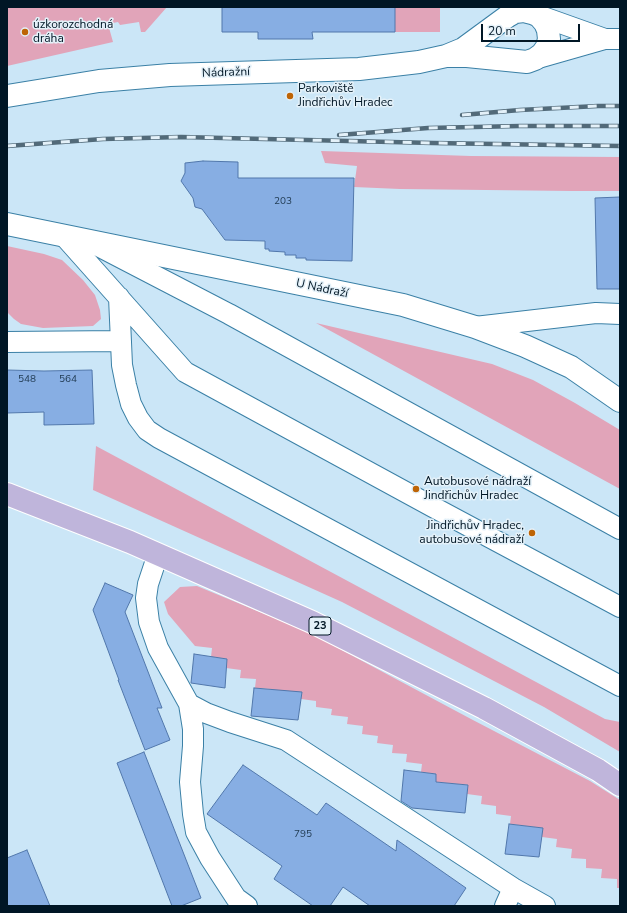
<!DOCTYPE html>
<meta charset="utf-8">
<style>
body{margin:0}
#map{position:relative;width:627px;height:913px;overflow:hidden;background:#cbe6f7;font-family:"Nunito Sans",sans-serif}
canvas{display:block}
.frame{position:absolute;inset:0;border:8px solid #001625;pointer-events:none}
.scale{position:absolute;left:481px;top:24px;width:99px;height:18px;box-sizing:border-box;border:2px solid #001625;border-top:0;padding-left:5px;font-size:12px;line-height:14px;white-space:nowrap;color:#001625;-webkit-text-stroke:3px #e4f1f9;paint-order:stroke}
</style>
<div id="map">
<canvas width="627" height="913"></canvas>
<div class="frame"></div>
<div class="scale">20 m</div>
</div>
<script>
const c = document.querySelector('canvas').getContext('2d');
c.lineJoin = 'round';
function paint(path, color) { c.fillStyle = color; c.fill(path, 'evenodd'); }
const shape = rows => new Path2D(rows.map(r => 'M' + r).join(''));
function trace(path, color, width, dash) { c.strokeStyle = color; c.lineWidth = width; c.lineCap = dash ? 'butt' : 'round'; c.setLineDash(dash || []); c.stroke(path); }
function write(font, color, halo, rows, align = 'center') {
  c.font = font + ' "Nunito Sans",sans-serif'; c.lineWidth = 3; c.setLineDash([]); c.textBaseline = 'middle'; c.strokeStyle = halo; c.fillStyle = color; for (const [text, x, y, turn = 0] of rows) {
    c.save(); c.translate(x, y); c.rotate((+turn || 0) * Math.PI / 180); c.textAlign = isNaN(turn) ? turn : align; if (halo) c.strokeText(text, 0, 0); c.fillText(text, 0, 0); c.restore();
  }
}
paint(shape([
 [7,7,167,7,145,32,141,32,139,22,120,25,118,22,108,24,113,42,7,66],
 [395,7,440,7,440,32,395,32],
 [321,151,471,156,620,157,620,191,572,191,400,189,354,187,357,166,325,163],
 [7,246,44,254,62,260,83,280,95,295,100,310,101,319,93,326,43,328,21,324,14,319,7,312],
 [316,323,492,364,533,380,575,403,620,430,620,489],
 [96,446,605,719,620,722,620,752,544,707,342,602,93,490],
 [197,586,308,632,471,719,590,781,620,800,620,888,617,888,617,879,601,878,602,869,586,868,586,859,571,858,572,849,556,847,557,839,542,837,542,828,510,824,511,816,496,814,496,806,481,804,482,796,467,794,468,785,436,782,436,774,421,772,422,764,406,762,407,754,392,753,393,745,377,743,378,736,362,734,363,726,347,724,348,717,331,715,332,709,316,707,316,701,301,699,271,689,255,688,256,679,240,678,241,670,226,668,227,659,211,657,212,648,195,646,168,614,164,602,180,587]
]), '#e1a4b9');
const building = shape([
 [222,7,395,7,395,32,312,32,313,39,258,39,258,32,222,32,222,7],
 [203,161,238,162,238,178,354,178,352,261,306,260,306,258,296,258,296,255,285,255,285,252,269,251,269,249,265,249,265,241,225,240,202,209,195,207,193,198,181,181,185,173,185,163,203,161],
 [620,197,620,289,597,289,595,198,620,197],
 [7,370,44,371,92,370,94,424,44,425,44,412,7,413,7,370],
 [105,583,133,595,125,612,162,708,157,708,170,740,145,750,118,680,119,680,93,610,105,583],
 [194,654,227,659,225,688,191,683,194,654],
 [254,688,302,692,298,720,251,716,254,688],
 [144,752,201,898,181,906,172,906,117,763,144,752],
 [243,765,317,815,326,803,396,851,397,840,466,888,454,906,370,906,343,887,330,906,313,906,274,879,282,866,207,814,243,765],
 [404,770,436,774,436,782,468,785,465,813,412,808,401,801,404,770],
 [509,824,543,828,539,857,505,854,509,824],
 [27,850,50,906,7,906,7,858,27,850]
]);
paint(building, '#87aee3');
trace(building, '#5177ab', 1);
const lane = shape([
 [532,13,605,39],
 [535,59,605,39,620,39],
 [64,236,185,372,433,507,620,607],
 [100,247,229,314,620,529],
 [119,297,122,365,126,385,131,404,138,418,147,430,159,438,620,686],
 [475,327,596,313,620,314],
 [7,342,121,341],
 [158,554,148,584,146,598,149,622,158,648,189,704,193,729,193,746,190,782,193,814,196,832,210,858,236,898,247,906],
 [189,704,206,713,230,722,286,740,513,888,545,906],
 [505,906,513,888]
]);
const street = shape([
 [524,11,532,13,539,16,545,23,548,30,549,39,547,47,542,54,535,59,527,62,467,56,446,56,463,49,508,16,515,12,524,11],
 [7,96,99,81,170,75,359,69,419,62,446,56],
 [7,224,403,305,475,327,525,346,571,367,620,401]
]);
const primary = shape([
 [7,494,130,542,312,622,484,708,598,770,620,785]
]);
trace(lane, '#3b80a6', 22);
trace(street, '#3b80a6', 24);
trace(primary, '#fff', 24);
trace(lane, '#fff', 20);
trace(street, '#fff', 22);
trace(primary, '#bfb5db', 22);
const rail = shape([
 [462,115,520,110,598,106,620,106],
 [339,135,428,128,520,126,620,126],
 [7,146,103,139,181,137,433,143,620,146]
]);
trace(rail, '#526a79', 4.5);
trace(rail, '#e4f1f9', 3, [9]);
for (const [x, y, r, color] of [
 [25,32,4,"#be6405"],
 [290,96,4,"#be6405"],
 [416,489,4,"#be6405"],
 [532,533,4,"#be6405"]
]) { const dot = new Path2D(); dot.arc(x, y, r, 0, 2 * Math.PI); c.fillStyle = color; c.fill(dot); trace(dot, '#e4f1f9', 1.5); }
write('10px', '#223c54', null, [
 ["203",283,202],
 ["548",27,380],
 ["564",68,380],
 ["795",303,835]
]);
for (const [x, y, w] of [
 [320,626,22]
]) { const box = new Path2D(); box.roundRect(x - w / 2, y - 9, w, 18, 3); c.fillStyle = '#e4f1f9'; c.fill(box); trace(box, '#001625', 1); }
write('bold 11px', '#001625', null, [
 ["23",320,626]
]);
write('12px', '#001625', '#e4f1f9', [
 ["úzkorozchodná",33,25],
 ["dráha",33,39],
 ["Parkoviště",298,89],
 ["Jindřichův Hradec",298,103],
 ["Autobusové nádraží",424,482],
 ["Jindřichův Hradec",424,496],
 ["Jindřichův Hradec,",524,526,"right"],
 ["autobusové nádraží",524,540,"right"]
], 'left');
write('12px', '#001625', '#e4f1f9', [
 ["Nádražní",226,73,-2],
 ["U Nádraží",322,289,12]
]);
</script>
